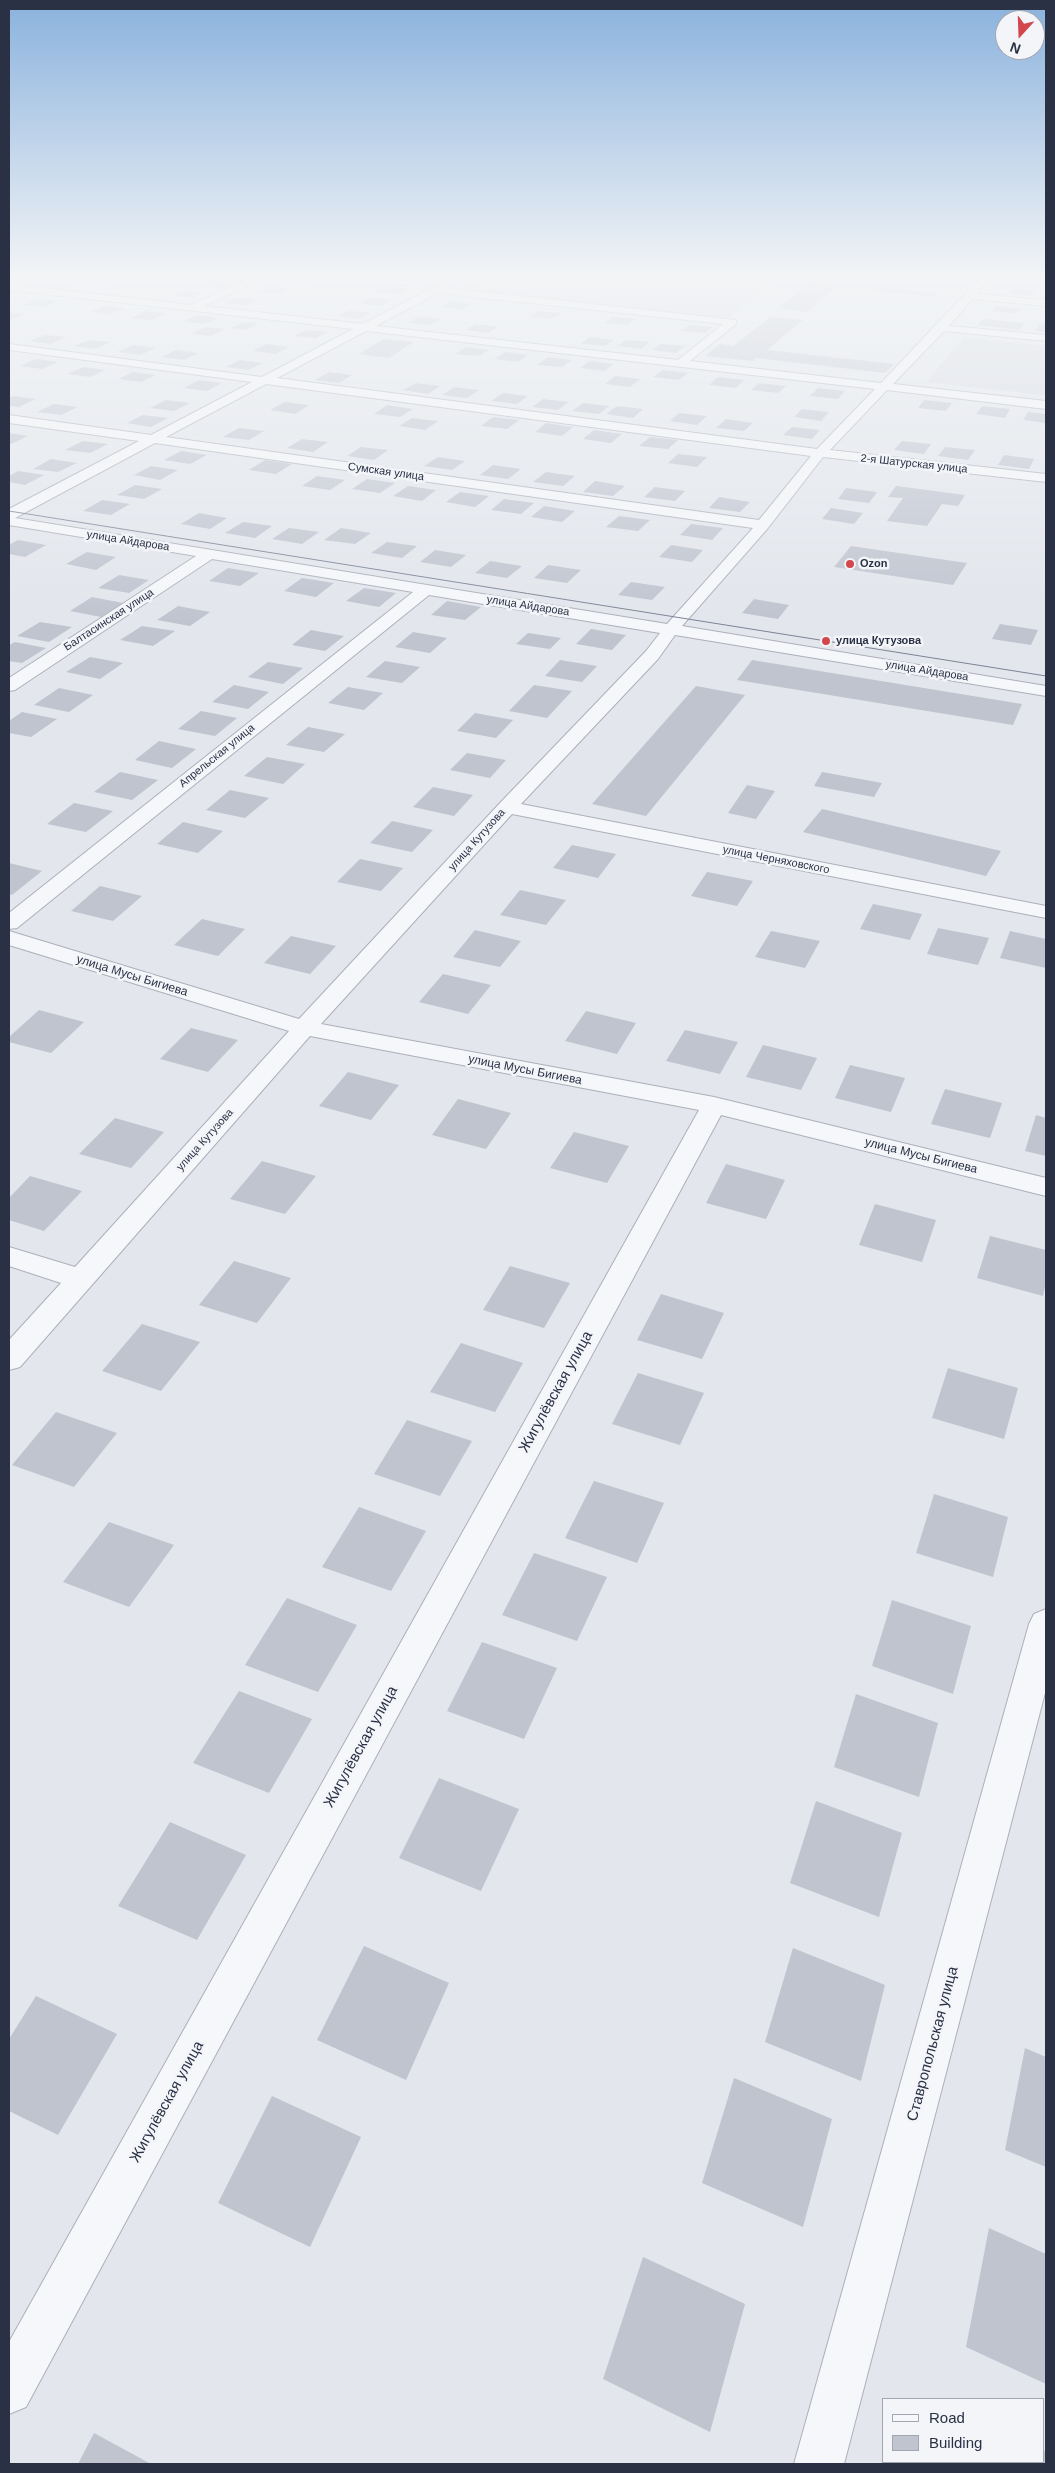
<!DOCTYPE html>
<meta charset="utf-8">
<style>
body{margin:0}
#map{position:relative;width:1055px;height:2473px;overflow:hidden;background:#e3e6ec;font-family:Helvetica,sans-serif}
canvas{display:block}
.frame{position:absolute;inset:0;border:10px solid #2a3145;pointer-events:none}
.legend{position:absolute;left:882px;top:2398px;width:162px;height:65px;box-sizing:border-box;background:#f3f5f9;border:1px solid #a3a7b1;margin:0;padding:6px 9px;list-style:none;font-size:15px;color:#2a3145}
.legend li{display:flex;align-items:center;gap:10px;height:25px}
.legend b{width:25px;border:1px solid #a3a7b1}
.north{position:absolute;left:995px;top:10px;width:50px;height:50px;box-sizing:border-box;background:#f3f5f9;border:1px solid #a3a7b1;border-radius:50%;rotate:200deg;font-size:14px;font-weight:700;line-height:20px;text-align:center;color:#2a3145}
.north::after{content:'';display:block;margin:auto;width:18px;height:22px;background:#d2474b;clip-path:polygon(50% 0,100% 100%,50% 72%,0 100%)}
</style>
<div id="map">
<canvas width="1055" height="2473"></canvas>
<div class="frame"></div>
<ul class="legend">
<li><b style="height:6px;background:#f6f7fa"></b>Road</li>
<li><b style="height:14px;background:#c0c4cf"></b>Building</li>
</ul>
<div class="north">N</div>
</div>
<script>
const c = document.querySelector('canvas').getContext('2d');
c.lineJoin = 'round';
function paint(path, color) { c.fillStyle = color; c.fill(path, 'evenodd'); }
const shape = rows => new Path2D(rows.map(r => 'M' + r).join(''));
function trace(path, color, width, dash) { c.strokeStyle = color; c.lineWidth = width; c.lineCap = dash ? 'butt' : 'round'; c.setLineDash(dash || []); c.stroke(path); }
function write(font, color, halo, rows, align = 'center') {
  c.font = font + ' Helvetica,sans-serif'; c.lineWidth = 5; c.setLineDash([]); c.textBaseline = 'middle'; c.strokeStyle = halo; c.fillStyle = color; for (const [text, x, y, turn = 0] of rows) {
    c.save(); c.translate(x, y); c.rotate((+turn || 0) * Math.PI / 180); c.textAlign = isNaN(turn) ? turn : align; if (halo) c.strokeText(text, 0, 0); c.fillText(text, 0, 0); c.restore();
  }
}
paint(shape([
 [488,277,780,277,727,319,466,289],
 [964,337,1046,346,1045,395,926,382]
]), '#d5d8e1');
paint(shape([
 [89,277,109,279,95,285,76,283],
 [291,277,300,277,313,278,302,284,281,281],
 [405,277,428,277,418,283,398,281],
 [213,280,233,283,221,288,201,286],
 [810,282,839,285,807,312,778,308],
 [271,286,291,289,279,294,259,292],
 [387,287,408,289,397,295,376,292],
 [876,287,938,293,934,297,872,290],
 [1012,288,1036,290,1031,296,1008,294],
 [184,291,204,293,192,298,171,296],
 [238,297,259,300,246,305,225,303],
 [370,298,392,300,380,306,359,304],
 [39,299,58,301,44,307,24,305],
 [451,301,472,304,462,310,440,307],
 [104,306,125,308,111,314,90,312],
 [997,306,1021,308,1016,314,992,311],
 [349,310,370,313,359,319,337,316],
 [145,311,166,314,152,320,131,318],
 [539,311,562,313,552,319,529,317],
 [9,312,26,314,9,320],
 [198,315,219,318,205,324,184,321],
 [420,316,442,319,431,325,408,323],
 [613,317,636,319,627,325,604,323],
 [771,317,803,320,767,350,894,364,885,373,756,358,753,361,705,356,720,344,733,346],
 [983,319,1025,323,1020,330,977,325],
 [244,322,259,323,246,330,231,328],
 [476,324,498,327,488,333,465,330],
 [1039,324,1046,325,1046,332,1035,331],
 [690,325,713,327,705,333,681,331],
 [205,327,226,329,211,336,191,334],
 [306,330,328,332,316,338,294,336],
 [45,335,66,337,51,344,29,341],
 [590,337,614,340,605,346,581,344],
 [384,339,414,342,389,358,358,354],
 [89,340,110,342,95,349,74,346],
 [626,340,650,342,641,349,617,346],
 [267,344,289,347,276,354,253,351],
 [661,344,685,346,676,353,652,350],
 [133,345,155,348,141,355,118,352],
 [466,347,489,350,478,356,455,354],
 [176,350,199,353,184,360,162,357],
 [505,352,528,355,518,362,494,359],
 [548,357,572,360,562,367,537,365],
 [36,359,58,362,42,369,20,366],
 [240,360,263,363,249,370,226,367],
 [590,361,614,364,604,371,580,368],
 [83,367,105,370,90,377,67,374],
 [663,370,688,373,679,380,653,377],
 [133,372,156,375,141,382,118,379],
 [329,372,352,375,339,383,315,380],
 [615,376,640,379,630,387,605,384],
 [718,377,744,380,736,388,709,385],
 [199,380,222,383,207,391,184,388],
 [416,383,440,386,428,394,403,390],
 [759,383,786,386,778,393,751,390],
 [454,387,479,390,467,398,442,395],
 [818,388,845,391,838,399,810,396],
 [503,393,528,396,517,404,491,401],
 [13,396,36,399,19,407,9,406,9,398],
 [543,399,569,402,558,410,532,407],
 [166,400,190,403,174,411,150,408],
 [924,400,952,403,946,411,918,408],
 [285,402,309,405,295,414,270,410],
 [583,403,609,406,599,414,572,411],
 [54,404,78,407,61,415,37,412],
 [387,405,413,409,400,417,374,414],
 [617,406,643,409,633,418,606,414],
 [982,406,1010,409,1005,418,976,414],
 [802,409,829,412,821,421,794,417],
 [1028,412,1046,414,1046,423,1023,420],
 [679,413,707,416,697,425,670,421],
 [143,415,168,418,151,427,127,423],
 [493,417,519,420,507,429,481,426],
 [412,418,438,421,425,430,399,426],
 [726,419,753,423,744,431,716,428],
 [546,423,573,427,562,436,535,432],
 [792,427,820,430,812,439,783,435],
 [239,428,264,431,249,440,223,437],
 [594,430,622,434,611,443,583,439],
 [9,433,28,436,9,445],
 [650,437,678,440,668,449,639,446],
 [302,439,328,442,313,452,287,448],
 [83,441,108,444,90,453,65,450],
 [902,441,931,444,924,454,894,450],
 [361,447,388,450,374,460,347,456],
 [945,447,975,450,968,460,938,456],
 [181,451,207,455,190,464,164,460],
 [678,454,707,457,697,467,668,463],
 [1004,455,1034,459,1029,469,998,465],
 [438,457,465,461,452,470,424,466],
 [51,459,77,463,58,472,33,469],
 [265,460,292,464,276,474,249,470],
 [493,465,521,469,508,479,480,475],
 [151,466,178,470,160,480,134,475],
 [18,471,44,475,25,485,9,482,9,476],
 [546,472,575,476,563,486,533,482],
 [317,476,345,480,330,490,302,486],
 [367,479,395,483,380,493,352,489],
 [595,481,625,486,613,496,583,492],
 [135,485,162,489,144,499,117,495],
 [408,486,436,490,422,501,393,496],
 [896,486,965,495,958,506,942,504,927,526,887,521,903,498,888,497],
 [655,487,685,491,675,501,644,497],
 [846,488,877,492,869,503,838,499],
 [460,492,489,496,475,507,446,502],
 [719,497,750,502,740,512,709,508],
 [504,499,534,503,521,514,491,510],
 [102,500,130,504,111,515,83,511],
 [544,506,575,511,562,522,531,517],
 [831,508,863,513,854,524,822,519],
 [199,513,227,518,210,529,181,524],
 [619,516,650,520,638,531,606,527],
 [243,522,272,526,255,538,225,533],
 [691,524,723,528,712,540,680,535],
 [289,528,319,532,302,544,272,539],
 [341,528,371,533,355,544,324,540],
 [18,540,46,545,25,557,9,554,9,545],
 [387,542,417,546,402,558,371,553],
 [671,545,703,550,692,562,659,557],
 [851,546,967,563,953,585,834,567],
 [435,550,466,555,451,567,420,562],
 [87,552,116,557,96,570,66,564],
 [490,561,522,566,507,578,475,573],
 [548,565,581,570,567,583,534,578],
 [228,568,259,573,240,586,209,581],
 [119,575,149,580,129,593,98,588],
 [302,578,334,583,316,597,284,591],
 [631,582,665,587,652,600,618,595],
 [364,588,396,593,379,607,346,601],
 [92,597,123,603,101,617,70,611],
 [754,599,789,605,778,619,742,613],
 [447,601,481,607,465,620,431,615],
 [178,606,210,612,190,626,157,620],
 [40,622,72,627,49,642,17,636],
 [1000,624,1038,630,1031,645,992,639],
 [142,626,175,631,153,646,120,640],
 [591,629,626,635,612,650,576,644],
 [311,630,344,636,325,651,292,645],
 [413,632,447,638,430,653,395,647],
 [528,633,561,638,550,649,516,644],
 [15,642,46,648,22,663,9,661,9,645],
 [90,657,123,663,100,679,66,672],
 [560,660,597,666,582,682,545,676],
 [752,660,1022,704,1013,725,737,680],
 [385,661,420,667,402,683,366,677],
 [268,662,303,668,283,684,248,677],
 [234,685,269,692,248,709,212,702],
 [534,685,572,691,547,718,509,711],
 [696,686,745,695,646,816,592,804],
 [348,687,383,693,364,710,328,703],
 [59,688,93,695,69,712,34,705],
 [201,711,237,718,215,736,178,729],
 [22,712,57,719,31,737,9,733,9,721],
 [475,713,513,720,496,738,457,731],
 [308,727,345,734,324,752,286,745],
 [159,741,196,749,172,768,135,760],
 [467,753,506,760,490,778,450,770],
 [267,757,305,764,283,784,244,776],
 [120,772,158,780,132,800,94,792],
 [822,772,882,783,874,797,814,786],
 [747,785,775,791,756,819,728,813],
 [433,787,473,795,454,816,413,807],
 [230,790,269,798,245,818,206,810],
 [74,803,113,811,86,832,47,824],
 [822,809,1001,851,986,876,803,832],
 [392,821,433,830,412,852,370,843],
 [183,822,223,831,198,853,157,844],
 [572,845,616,854,598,878,553,868],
 [360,859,403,868,381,891,337,882],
 [9,863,42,871,12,895,9,894],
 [707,872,753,881,737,906,691,896],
 [100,886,142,896,113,921,71,911],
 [520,890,566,900,546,925,500,915],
 [873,904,922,914,910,940,860,929],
 [202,919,245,929,218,956,174,945],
 [938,928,989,938,978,965,927,954],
 [475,930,521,941,500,967,453,957],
 [771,931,820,941,805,968,755,957],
 [1010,931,1046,939,1046,968,1000,958],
 [291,936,336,946,310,974,264,963],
 [443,974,491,985,468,1014,419,1002],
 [39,1010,84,1022,51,1053,9,1042,9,1037],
 [586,1011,636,1023,617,1054,565,1041],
 [191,1028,238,1040,208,1072,160,1059],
 [685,1030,738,1042,720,1074,666,1061],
 [763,1045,817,1058,801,1090,746,1077],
 [850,1065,905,1078,891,1112,835,1098],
 [348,1072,399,1085,371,1120,319,1106],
 [945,1089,1002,1103,990,1138,931,1124],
 [458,1099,511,1113,486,1149,432,1135],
 [1036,1115,1046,1118,1046,1156,1025,1151],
 [115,1118,164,1132,131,1168,79,1154],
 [574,1132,629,1146,607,1183,550,1168],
 [262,1161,316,1176,285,1214,230,1199],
 [726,1164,785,1180,766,1219,706,1203],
 [30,1176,82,1191,44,1231,9,1220,9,1198],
 [875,1204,936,1220,922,1262,859,1245],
 [990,1236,1046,1250,1046,1282,1043,1296,977,1278],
 [234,1261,291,1278,257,1323,199,1305],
 [510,1266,570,1283,544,1328,483,1310],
 [661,1294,724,1313,702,1359,637,1340],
 [142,1324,200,1342,161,1391,102,1371],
 [461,1343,523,1363,495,1412,430,1392],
 [948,1368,1018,1388,1004,1439,932,1418],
 [638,1373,704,1393,680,1445,612,1424],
 [56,1412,117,1433,74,1487,12,1465],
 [407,1420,472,1441,440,1496,374,1474],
 [594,1481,664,1503,637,1563,565,1538],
 [934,1494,1008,1517,993,1577,916,1553],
 [359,1507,426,1531,391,1591,322,1567],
 [109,1522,174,1545,129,1607,63,1582],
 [534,1553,607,1577,577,1641,502,1615],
 [287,1598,357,1625,318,1692,245,1665],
 [892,1600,971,1626,953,1694,872,1666],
 [482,1642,557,1668,524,1739,447,1711],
 [239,1691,312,1719,269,1793,193,1763],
 [856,1694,938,1723,919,1797,834,1767],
 [439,1778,519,1809,481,1891,399,1858],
 [816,1801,902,1833,879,1917,790,1883],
 [170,1822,246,1855,197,1940,118,1906],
 [364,1946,449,1983,406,2080,317,2040],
 [793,1948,885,1985,861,2081,765,2042],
 [36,1996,117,2034,58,2135,9,2111,9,2039],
 [1025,2048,1046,2057,1046,2167,1005,2150],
 [734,2078,832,2119,803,2227,702,2183],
 [272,2096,361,2137,310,2247,218,2203],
 [989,2228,1046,2254,1046,2384,966,2347],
 [643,2257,745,2304,710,2432,603,2379],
 [94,2433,151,2464,78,2464],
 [1044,2450,1046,2452,1046,2464,941,2464,941,2462,1044,2462]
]), '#c0c4cf');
const minor = shape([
 [252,277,265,277,204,306,363,324,453,277,465,277,446,288,736,320,736,324,690,361,881,383,981,277,991,277,977,294,1046,300,1046,306,972,299,949,326,1046,335,1046,341,944,331,893,384,1046,401,1046,409,887,390,830,450,1046,474,1046,482,823,457,768,528,682,626,1046,686,1046,696,675,635,658,659,521,804,1046,906,1046,918,512,814,321,1024,714,1097,1046,1178,1046,1196,721,1115,26,2407,9,2414,9,2342,699,1110,310,1036,20,1367,9,1370,9,1340,61,1283,9,1266,9,1247,75,1267,289,1031,9,945,9,931,299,1019,500,803,646,651,660,633,429,595,17,928,9,929,9,913,413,592,212,559,15,690,9,691,9,678,196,556,9,525,9,509,139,441,9,423,9,415,151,435,252,382,9,350,9,344,262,377,353,329,9,290,9,284,191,305,252,277],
 [437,293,723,324,678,360,376,326,437,293],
 [366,331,875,389,817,449,277,378,366,331],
 [266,384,811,456,759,520,166,437,266,384],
 [155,443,753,528,667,624,15,518,155,443],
 [1046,1609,1046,1689,844,2464,794,2464,1029,1624,1034,1614,1046,1609]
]);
trace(minor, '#acb0ba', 2);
paint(minor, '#f6f7fa');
trace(shape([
 [9,511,1046,676]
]), '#7c8396', 1);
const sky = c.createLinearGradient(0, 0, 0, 623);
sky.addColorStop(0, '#8ab2dd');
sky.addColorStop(0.44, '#f2f4f6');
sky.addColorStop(1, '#f2f4f600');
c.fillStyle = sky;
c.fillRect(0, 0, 1055, 623);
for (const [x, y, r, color] of [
 [850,564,5,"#d2474b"],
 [826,641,5,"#d2474b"]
]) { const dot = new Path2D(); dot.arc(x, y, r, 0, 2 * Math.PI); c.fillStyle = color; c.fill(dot); trace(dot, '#f3f5f9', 2); }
write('11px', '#2a3145', '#f3f5f9', [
 ["2-я Шатурская улица",914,464,6],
 ["Сумская улица",386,472,8],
 ["улица Айдарова",128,541,9],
 ["улица Айдарова",528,606,9],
 ["Балтасинская улица",109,620,-33],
 ["улица Айдарова",927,671,9],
 ["Апрельская улица",217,756,-39],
 ["улица Кутузова",477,840,-48],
 ["улица Черняховского",776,860,11],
 ["улица Кутузова",205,1140,-48]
]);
write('bold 11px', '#2a3145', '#f3f5f9', [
 ["Ozon",860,564],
 ["улица Кутузова",836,641]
], 'left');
write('12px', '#2a3145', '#f3f5f9', [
 ["улица Мусы Бигиева",132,976,17],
 ["улица Мусы Бигиева",525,1070,11],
 ["улица Мусы Бигиева",921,1156,14]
]);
write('15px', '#2a3145', '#f3f5f9', [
 ["Жигулёвская улица",556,1392,-61],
 ["Жигулёвская улица",361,1747,-61],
 ["Ставропольская улица",933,2044,-75],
 ["Жигулёвская улица",167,2102,-61]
]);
</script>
